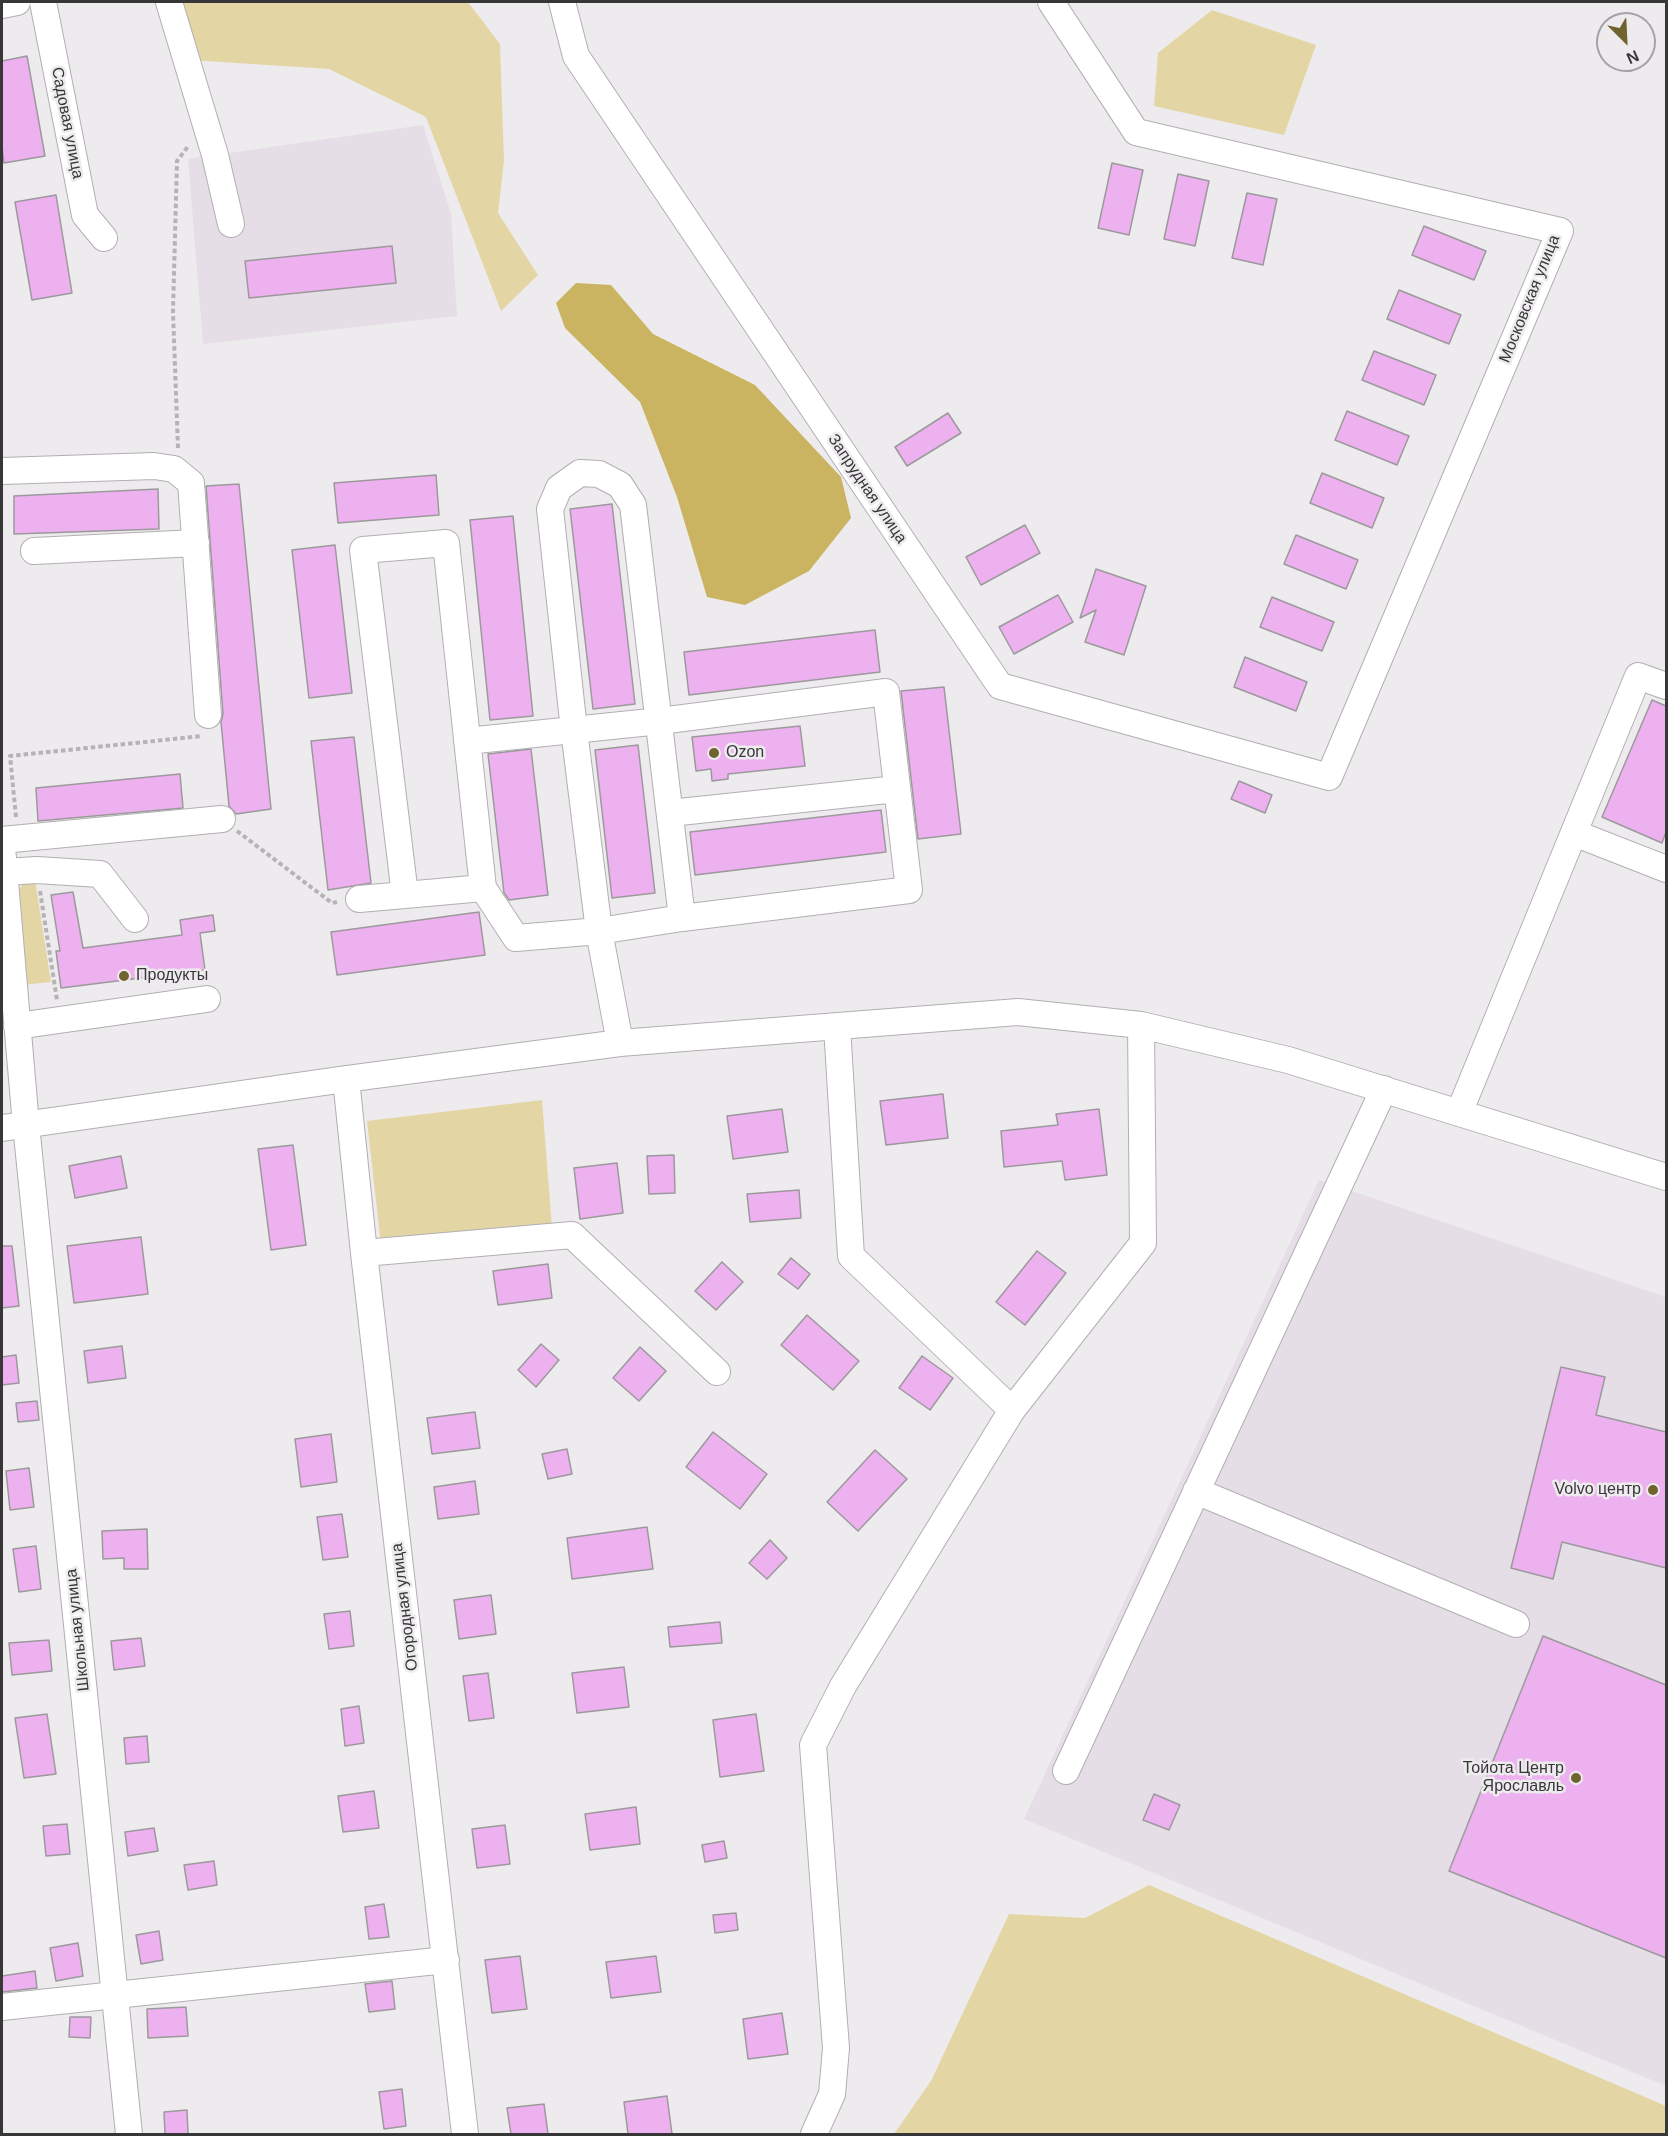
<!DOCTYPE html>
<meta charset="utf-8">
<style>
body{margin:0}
#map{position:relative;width:1668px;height:2136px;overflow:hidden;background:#eeebee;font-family:Helvetica,sans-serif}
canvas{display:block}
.frame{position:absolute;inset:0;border:3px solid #383738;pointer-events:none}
.north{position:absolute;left:1596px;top:12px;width:60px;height:60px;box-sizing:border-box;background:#eeebee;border:2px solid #a5a3a5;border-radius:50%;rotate:156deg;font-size:16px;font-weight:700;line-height:24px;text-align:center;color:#383738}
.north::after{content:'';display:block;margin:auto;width:21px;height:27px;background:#706330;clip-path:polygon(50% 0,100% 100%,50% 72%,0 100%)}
</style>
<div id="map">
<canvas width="1668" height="2136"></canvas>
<div class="frame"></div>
<div class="north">N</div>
</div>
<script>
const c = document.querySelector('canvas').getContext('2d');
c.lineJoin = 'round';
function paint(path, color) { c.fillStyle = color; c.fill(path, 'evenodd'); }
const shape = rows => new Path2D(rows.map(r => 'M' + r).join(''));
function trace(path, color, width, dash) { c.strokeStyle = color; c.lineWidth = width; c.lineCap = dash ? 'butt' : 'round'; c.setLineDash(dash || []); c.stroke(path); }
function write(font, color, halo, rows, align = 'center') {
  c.font = font + ' Helvetica,sans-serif'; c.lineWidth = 5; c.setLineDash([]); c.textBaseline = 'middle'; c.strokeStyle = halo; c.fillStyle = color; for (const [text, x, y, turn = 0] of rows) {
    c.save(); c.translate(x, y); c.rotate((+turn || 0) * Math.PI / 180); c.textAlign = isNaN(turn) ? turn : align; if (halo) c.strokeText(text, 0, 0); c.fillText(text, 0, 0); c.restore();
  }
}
paint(shape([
 [423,125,451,214,457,316,203,344,188,159],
 [1319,1180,1666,1297,1666,2086,1024,1819]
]), '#e6dee6');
paint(shape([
 [184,2,468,2,500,44,504,161,498,213,538,275,501,311,426,117,329,69,190,60,176,3],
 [1212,10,1316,45,1284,135,1154,106,1158,53],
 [35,880,51,982,22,985,15,895,22,885],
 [542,1100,552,1227,381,1245,367,1121],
 [1149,1885,1666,2106,1666,2134,894,2134,931,2081,1009,1914,1085,1918]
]), '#e4d6a4');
paint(shape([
 [576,283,611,285,653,334,755,385,841,477,851,518,809,571,745,605,707,597,677,497,640,402,565,328,556,303]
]), '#cab361');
const building = shape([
 [27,56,45,156,4,163,2,147,2,61,27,56],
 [1112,163,1143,170,1129,235,1098,228,1112,163],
 [1178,174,1209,181,1195,246,1164,239,1178,174],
 [1247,193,1277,199,1263,265,1232,258,1247,193],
 [56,195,72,293,32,300,15,202,56,195],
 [1424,226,1486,251,1474,280,1412,255,1424,226],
 [392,246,396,283,249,298,245,261,392,246],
 [1399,290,1461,315,1449,344,1387,319,1399,290],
 [1374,351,1436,375,1424,405,1362,380,1374,351],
 [1347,411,1409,436,1397,465,1335,440,1347,411],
 [948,413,961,433,907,466,895,447,948,413],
 [1322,473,1384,498,1372,528,1310,503,1322,473],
 [436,475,439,515,338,523,334,483,436,475],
 [239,484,271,809,236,814,229,806,221,722,223,714,206,486,239,484],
 [158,489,159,529,14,534,14,496,158,489],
 [612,504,635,704,593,709,570,509,612,504],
 [513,516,533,716,490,720,470,520,513,516],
 [1025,525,1040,553,981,585,966,557,1025,525],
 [1296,535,1358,560,1346,589,1284,564,1296,535],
 [335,545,352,693,309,698,292,550,335,545],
 [1096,569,1146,586,1124,655,1085,642,1096,610,1080,618,1096,569],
 [1058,595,1073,622,1014,654,999,627,1058,595],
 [1272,597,1334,622,1322,651,1260,627,1272,597],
 [875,630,880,672,689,695,684,652,875,630],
 [1245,657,1307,682,1296,711,1234,687,1245,657],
 [944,687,961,834,918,839,901,691,944,687],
 [1652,700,1666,706,1666,832,1662,843,1602,817,1652,700],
 [800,726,805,766,728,774,728,779,712,781,711,769,696,771,692,737,800,726],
 [354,737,371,883,328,890,311,741,354,737],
 [638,745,655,893,612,898,595,750,638,745],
 [531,749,548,895,509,900,504,893,488,754,531,749],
 [180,774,183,808,38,821,36,788,180,774],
 [1239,781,1272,795,1265,813,1231,799,1239,781],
 [881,810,886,852,695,875,690,832,881,810],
 [73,892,83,948,182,935,180,920,213,915,215,931,200,933,205,970,61,988,56,951,60,951,51,895,73,892],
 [479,912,485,955,337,975,331,932,479,912],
 [943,1094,948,1138,886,1145,880,1101,943,1094],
 [782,1109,788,1152,733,1159,727,1116,782,1109],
 [1099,1109,1107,1175,1065,1180,1062,1161,1004,1167,1001,1131,1058,1125,1056,1114,1099,1109],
 [293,1145,306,1245,271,1250,258,1149,293,1145],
 [674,1155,675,1193,649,1194,647,1156,674,1155],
 [121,1156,127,1188,75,1198,69,1166,121,1156],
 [617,1163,623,1213,580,1219,574,1168,617,1163],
 [799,1190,801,1218,750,1222,747,1194,799,1190],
 [141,1237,148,1294,74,1303,67,1246,141,1237],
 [2,1246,12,1246,19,1306,2,1308,2,1246],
 [1037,1251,1066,1273,1025,1325,996,1302,1037,1251],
 [791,1258,810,1274,798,1289,778,1274,791,1258],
 [722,1262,743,1282,716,1310,695,1291,722,1262],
 [548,1264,552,1298,498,1305,493,1271,548,1264],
 [807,1315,859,1361,833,1390,781,1345,807,1315],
 [541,1344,559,1360,536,1387,518,1370,541,1344],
 [122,1346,126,1378,88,1383,84,1351,122,1346],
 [640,1347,666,1371,639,1401,613,1378,640,1347],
 [16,1355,19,1383,2,1385,2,1357,16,1355],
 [922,1356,953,1378,930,1410,899,1388,922,1356],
 [1561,1367,1605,1377,1596,1415,1666,1432,1666,1568,1562,1542,1553,1579,1511,1568,1561,1367],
 [37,1401,39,1420,18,1422,16,1403,37,1401],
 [475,1412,480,1448,432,1454,427,1418,475,1412],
 [713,1432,767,1474,740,1509,686,1467,713,1432],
 [331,1434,337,1482,301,1487,295,1439,331,1434],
 [567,1449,572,1474,548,1479,542,1454,567,1449],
 [875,1450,907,1479,858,1531,827,1502,875,1450],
 [29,1468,34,1507,10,1510,6,1471,29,1468],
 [475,1481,479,1514,438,1519,434,1487,475,1481],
 [342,1514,348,1557,323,1560,317,1517,342,1514],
 [647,1527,653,1569,572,1579,567,1538,647,1527],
 [147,1529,148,1569,124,1569,124,1558,103,1559,102,1531,147,1529],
 [770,1540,787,1558,767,1579,749,1563,770,1540],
 [36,1546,41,1589,19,1592,13,1549,36,1546],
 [491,1595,496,1634,459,1639,454,1600,491,1595],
 [350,1611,354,1646,329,1649,324,1614,350,1611],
 [720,1622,722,1643,670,1647,668,1627,720,1622],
 [1543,1636,1666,1685,1666,1958,1449,1871,1543,1636],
 [141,1638,145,1666,114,1670,111,1641,141,1638],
 [49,1640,52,1671,12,1675,9,1643,49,1640],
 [624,1667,629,1707,577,1713,572,1673,624,1667],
 [488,1673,494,1718,469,1721,463,1676,488,1673],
 [359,1706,364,1743,345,1746,341,1709,359,1706],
 [47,1714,56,1774,24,1778,15,1718,47,1714],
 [756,1714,764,1771,720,1777,713,1720,756,1714],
 [147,1736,149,1762,126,1764,124,1738,147,1736],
 [374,1791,379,1828,343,1832,338,1796,374,1791],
 [1154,1794,1180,1805,1169,1830,1143,1820,1154,1794],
 [636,1807,640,1844,590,1850,585,1814,636,1807],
 [67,1824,70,1854,46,1856,43,1826,67,1824],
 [505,1825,510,1864,477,1868,472,1829,505,1825],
 [154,1828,158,1851,128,1856,125,1832,154,1828],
 [724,1841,727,1858,705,1862,702,1845,724,1841],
 [214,1861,217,1885,188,1890,184,1865,214,1861],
 [384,1904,389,1937,369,1939,365,1907,384,1904],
 [736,1913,738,1930,715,1933,713,1915,736,1913],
 [159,1931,163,1960,141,1964,136,1935,159,1931],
 [78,1943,83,1976,56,1981,50,1948,78,1943],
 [520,1956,527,2009,492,2013,485,1960,520,1956],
 [656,1956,661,1992,611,1998,606,1962,656,1956],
 [35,1971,37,1988,2,1992,2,1976,35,1971],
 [392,1981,395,2009,369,2012,365,1984,392,1981],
 [186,2007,188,2036,148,2038,147,2009,186,2007],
 [782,2013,788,2054,748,2059,743,2019,782,2013],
 [70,2017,91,2017,90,2038,69,2037,70,2017],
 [402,2089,406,2126,384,2129,379,2092,402,2089],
 [667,2096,672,2134,628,2134,624,2102,667,2096],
 [544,2104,548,2134,511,2134,507,2108,544,2104],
 [187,2110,188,2134,165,2134,164,2112,187,2110]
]);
paint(building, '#edb1ef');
trace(building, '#9c999c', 1.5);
const minor = shape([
 [43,2,85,215,104,238],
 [169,2,215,155,231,224],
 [562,2,576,56,1000,686,1329,777,1560,231,1136,132,1051,2],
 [2,5,17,2],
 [2,471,154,466,174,469,191,483,208,715],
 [580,473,599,474,620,485,633,505,682,918,599,931,574,730,550,509,559,488,580,473],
 [34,551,196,543],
 [467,741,660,721,886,692,909,890,682,918],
 [670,813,897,789],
 [1574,833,1666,869],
 [2,840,222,819],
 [2,847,26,1125,129,2134],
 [4,872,37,870,100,874,135,919],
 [483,888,446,543,363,550,405,895,483,888,516,938,599,931,620,1043],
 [359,899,405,895],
 [17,1026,207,999],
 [837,1026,851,1256,1012,1410],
 [346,1079,364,1253,465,2134],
 [1459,1113,1638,676,1666,686],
 [2,1128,346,1079,620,1043,1018,1012,1141,1025,1288,1060,1666,1177],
 [364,1253,572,1235,717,1372],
 [1196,1491,1516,1624],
 [1066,1771,1384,1089],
 [2,2007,446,1960],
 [814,2134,832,2094,836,2048,813,1745,843,1686,1012,1410,1143,1243,1141,1025]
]);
trace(minor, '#b2afb2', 28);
trace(shape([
 [178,448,173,312,177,161,189,145],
 [16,817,10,756,202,736],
 [237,831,332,903,337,902],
 [40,891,57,1000]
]), '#b5b3b5', 4, [4.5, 3]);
trace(minor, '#fff', 26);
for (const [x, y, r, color] of [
 [714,753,6,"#706330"],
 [124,976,6,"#706330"],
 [1653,1490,6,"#706330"],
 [1576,1778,6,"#706330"]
]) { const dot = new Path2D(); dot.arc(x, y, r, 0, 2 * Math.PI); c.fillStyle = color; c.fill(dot); trace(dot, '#eeebee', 2); }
write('16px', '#383738', '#eeebee', [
 ["Садовая улица",67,123,79],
 ["Московская улица",1530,299,-68],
 ["Запрудная улица",867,489,56],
 ["Огородная улица",405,1607,-97],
 ["Школьная улица",78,1630,-96]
]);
write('16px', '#383738', '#eeebee', [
 ["Ozon",726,753],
 ["Продукты",136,976],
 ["Volvo центр",1641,1490,"right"],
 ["Тойота Центр",1564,1769,"right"],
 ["Ярославль",1564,1787,"right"]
], 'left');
</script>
